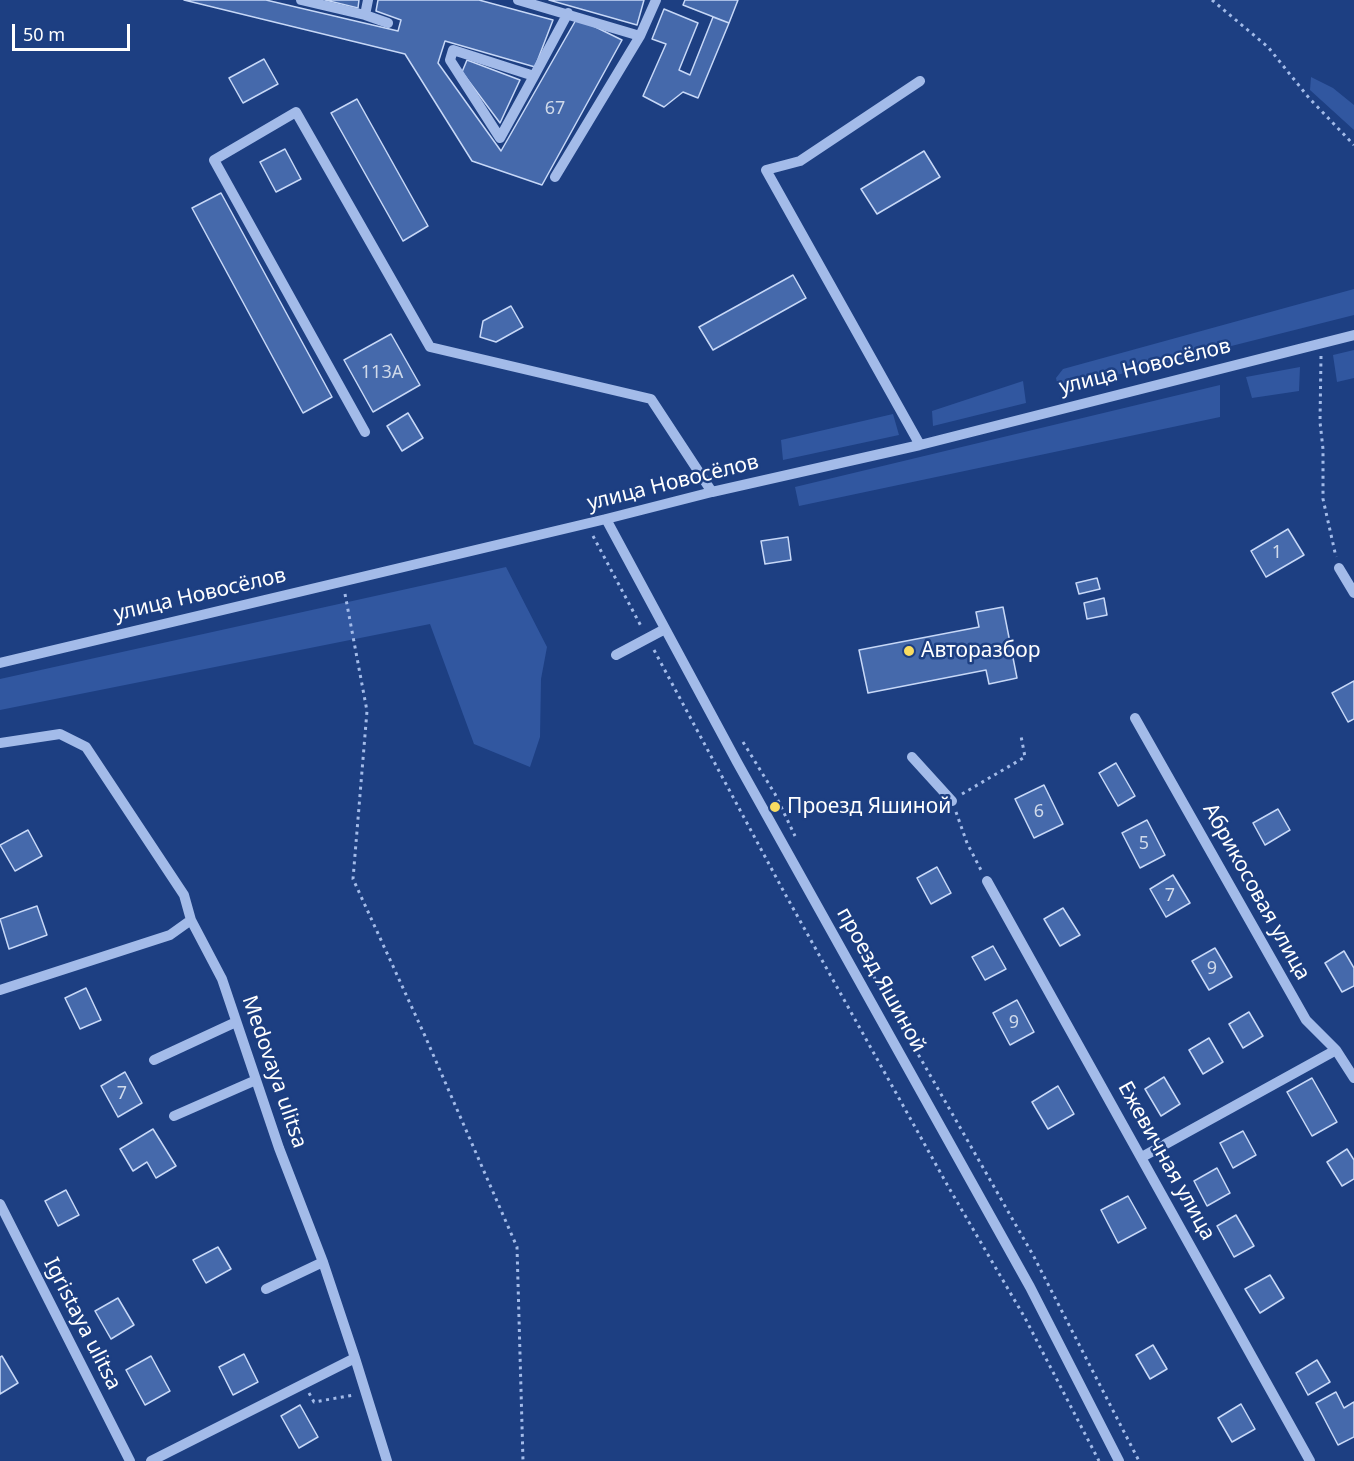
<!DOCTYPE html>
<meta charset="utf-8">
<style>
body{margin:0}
#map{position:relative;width:1354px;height:1461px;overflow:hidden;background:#1d3f82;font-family:"Noto Sans",sans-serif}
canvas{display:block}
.scale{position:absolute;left:12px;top:24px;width:118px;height:27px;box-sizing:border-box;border:3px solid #fff;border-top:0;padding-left:8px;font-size:18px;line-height:21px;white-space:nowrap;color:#fff;-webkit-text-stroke:4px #1d3f82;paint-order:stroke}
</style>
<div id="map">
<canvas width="1354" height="1461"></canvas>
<div class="scale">50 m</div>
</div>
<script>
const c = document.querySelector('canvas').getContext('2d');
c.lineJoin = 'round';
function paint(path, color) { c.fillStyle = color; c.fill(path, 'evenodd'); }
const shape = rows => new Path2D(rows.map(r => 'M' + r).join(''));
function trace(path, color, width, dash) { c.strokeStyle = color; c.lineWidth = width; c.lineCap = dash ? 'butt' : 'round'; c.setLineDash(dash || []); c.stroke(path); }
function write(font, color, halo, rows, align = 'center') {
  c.font = font + ' "Noto Sans",sans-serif'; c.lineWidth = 5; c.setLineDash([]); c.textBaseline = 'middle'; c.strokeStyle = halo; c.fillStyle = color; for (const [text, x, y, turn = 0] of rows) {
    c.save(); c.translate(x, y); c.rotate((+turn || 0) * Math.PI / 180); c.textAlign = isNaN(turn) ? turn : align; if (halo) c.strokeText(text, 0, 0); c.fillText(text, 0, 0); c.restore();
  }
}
paint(shape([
 [1311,77,1333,88,1354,105,1354,130,1310,90],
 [1354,289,1354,315,1073,386,1058,387,1056,378,1063,369],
 [1354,350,1354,378,1337,382,1333,355],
 [1300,367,1299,391,1252,398,1246,377],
 [1023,381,1026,403,933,426,932,411],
 [1220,385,1220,417,799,506,795,487],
 [893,414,899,435,783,460,781,440],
 [506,567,547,647,541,679,540,737,530,767,474,744,430,624,0,710,0,679]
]), '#3157a0');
const building = shape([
 [184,0,266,0,398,31,401,20,376,11,378,0,479,0,553,20,535,67,445,41,438,63,501,151,577,18,622,40,542,185,472,161,405,54,184,0],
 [325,0,359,0,358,8,325,0],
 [549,0,644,0,637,25,549,0],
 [685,0,738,0,729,23,683,5,685,0],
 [664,9,698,23,679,70,690,75,713,17,729,23,698,98,683,92,664,107,643,96,666,44,652,39,664,9],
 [264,59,278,84,243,103,229,78,264,59],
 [467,60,520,80,500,123,462,72,467,60],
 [357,99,428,226,403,241,331,113,357,99],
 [285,149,301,179,276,192,260,162,285,149],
 [924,151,940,177,877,214,861,189,924,151],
 [221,193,332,397,303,413,192,208,221,193],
 [793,275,806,298,713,350,699,327,793,275],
 [511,306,523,327,496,342,480,337,483,321,511,306],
 [391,334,420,385,373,412,344,360,391,334],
 [408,413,423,438,402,451,387,426,408,413],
 [1288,529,1304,555,1266,577,1251,551,1288,529],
 [788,537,791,560,765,564,761,541,788,537],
 [1097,578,1100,589,1079,594,1076,583,1097,578],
 [1104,598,1107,615,1087,619,1084,603,1104,598],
 [1003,607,1017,678,989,684,986,670,868,693,859,650,979,627,976,612,1003,607],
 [1354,681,1354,719,1348,722,1332,693,1354,681],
 [1116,763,1135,796,1118,806,1099,773,1116,763],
 [1044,785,1063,824,1034,838,1015,799,1044,785],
 [1278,809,1290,830,1265,845,1253,823,1278,809],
 [1147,820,1165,855,1140,868,1122,833,1147,820],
 [28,830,42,856,15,871,0,845,28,830],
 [937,867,951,893,931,904,917,878,937,867],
 [1173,875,1190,903,1166,917,1150,889,1173,875],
 [37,906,47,935,9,949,0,919,37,906],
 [1063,908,1080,935,1060,946,1044,919,1063,908],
 [993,946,1006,969,985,980,972,957,993,946],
 [1215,948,1232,977,1209,990,1192,961,1215,948],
 [1344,951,1354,968,1354,986,1342,992,1325,963,1344,951],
 [86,988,101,1020,80,1029,65,998,86,988],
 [1017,1000,1034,1032,1010,1045,993,1013,1017,1000],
 [1249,1012,1263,1036,1243,1048,1229,1024,1249,1012],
 [1209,1038,1223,1062,1203,1074,1189,1050,1209,1038],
 [125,1072,142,1103,118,1117,101,1086,125,1072],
 [1164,1077,1180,1104,1161,1116,1145,1089,1164,1077],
 [1312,1078,1337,1122,1312,1136,1287,1092,1312,1078],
 [1058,1086,1074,1114,1048,1129,1032,1102,1058,1086],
 [153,1129,176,1166,156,1178,147,1162,133,1171,120,1149,153,1129],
 [1243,1131,1256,1155,1233,1168,1220,1143,1243,1131],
 [1347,1149,1354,1160,1354,1179,1342,1186,1327,1162,1347,1149],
 [1217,1168,1230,1193,1207,1206,1194,1181,1217,1168],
 [66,1190,79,1215,58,1226,45,1201,66,1190],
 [1128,1196,1146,1228,1118,1243,1101,1210,1128,1196],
 [1236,1215,1254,1246,1234,1257,1217,1226,1236,1215],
 [218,1247,231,1269,206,1283,193,1260,218,1247],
 [1270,1275,1284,1298,1260,1313,1245,1289,1270,1275],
 [118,1298,134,1325,111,1339,95,1311,118,1298],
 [1153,1345,1167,1369,1150,1379,1136,1355,1153,1345],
 [244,1354,258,1382,233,1395,219,1367,244,1354],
 [2,1356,18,1383,0,1394,0,1357,2,1356],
 [151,1356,170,1391,145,1405,126,1370,151,1356],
 [1317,1360,1330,1382,1308,1395,1296,1373,1317,1360],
 [1336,1392,1344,1408,1354,1402,1354,1437,1338,1445,1316,1403,1336,1392],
 [1241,1404,1255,1429,1232,1442,1218,1418,1241,1404],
 [300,1405,318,1437,299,1448,281,1416,300,1405]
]);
paint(building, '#4569ab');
trace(building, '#c7d8f7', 1.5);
trace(shape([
 [1212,0,1268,47,1309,98,1354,145],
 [1321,356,1320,422,1323,449,1323,499,1336,557],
 [593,536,642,628],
 [345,594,367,711,353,879,425,1036,517,1247,523,1461],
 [654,650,784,892,949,1188,1025,1318,1099,1461],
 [743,742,775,794,795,836],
 [962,794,1025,757,1021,736],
 [956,812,967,843,982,872],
 [870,970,1033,1255,1139,1461],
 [309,1393,314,1402,354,1395]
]), '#a3bbe9', 3, [3, 4.5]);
trace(shape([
 [301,0,365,15,368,0],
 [518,0,640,36],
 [365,15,388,23],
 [534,76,453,50,450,60,500,138,534,76,568,13],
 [555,177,640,36,656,0],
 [365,432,214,160,296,112,430,347,651,399,712,492],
 [920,445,766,170,800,161,920,81],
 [606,519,737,762,1030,1287,1119,1461],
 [1339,568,1354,593],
 [616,655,665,629],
 [0,663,606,519,712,492,920,445,1354,335],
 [1135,718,1306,1020,1336,1050,1354,1078],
 [0,743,60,734,86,747,184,895,191,920,222,979,279,1148,323,1262,355,1358,387,1461],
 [912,757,952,801],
 [987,881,1310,1461],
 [0,990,170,935,191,920],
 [154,1060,236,1022],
 [174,1116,256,1080],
 [1142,1157,1336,1050],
 [0,1204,130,1461],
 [266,1289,323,1262],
 [151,1461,355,1358]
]), '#a3bbe9', 10);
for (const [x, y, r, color] of [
 [909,651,6,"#f9dc61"],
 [775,807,6,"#f9dc61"]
]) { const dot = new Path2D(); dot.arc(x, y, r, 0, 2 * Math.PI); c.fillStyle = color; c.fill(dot); trace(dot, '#1d3f82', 2); }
write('18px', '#d0daea', null, [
 ["67",555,109],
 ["113А",382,373],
 ["1",1277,553],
 ["6",1039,812],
 ["5",1144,844],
 ["7",1170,896],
 ["9",1212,969],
 ["9",1014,1023],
 ["7",122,1094]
]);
write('21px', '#fff', '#1d3f82', [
 ["улица Новосёлов",1145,367,-14],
 ["улица Новосёлов",673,483,-14],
 ["улица Новосёлов",200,595,-13],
 ["Абрикосовая улица",1256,892,61],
 ["проезд Яшиной",881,980,61],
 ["Medovaya ulitsa",274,1072,71],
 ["Ежевичная улица",1166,1161,61],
 ["Igristaya ulitsa",82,1324,63]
]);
write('21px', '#fff', '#1d3f82', [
 ["Авторазбор",921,651],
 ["Проезд Яшиной",787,807]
], 'left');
</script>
